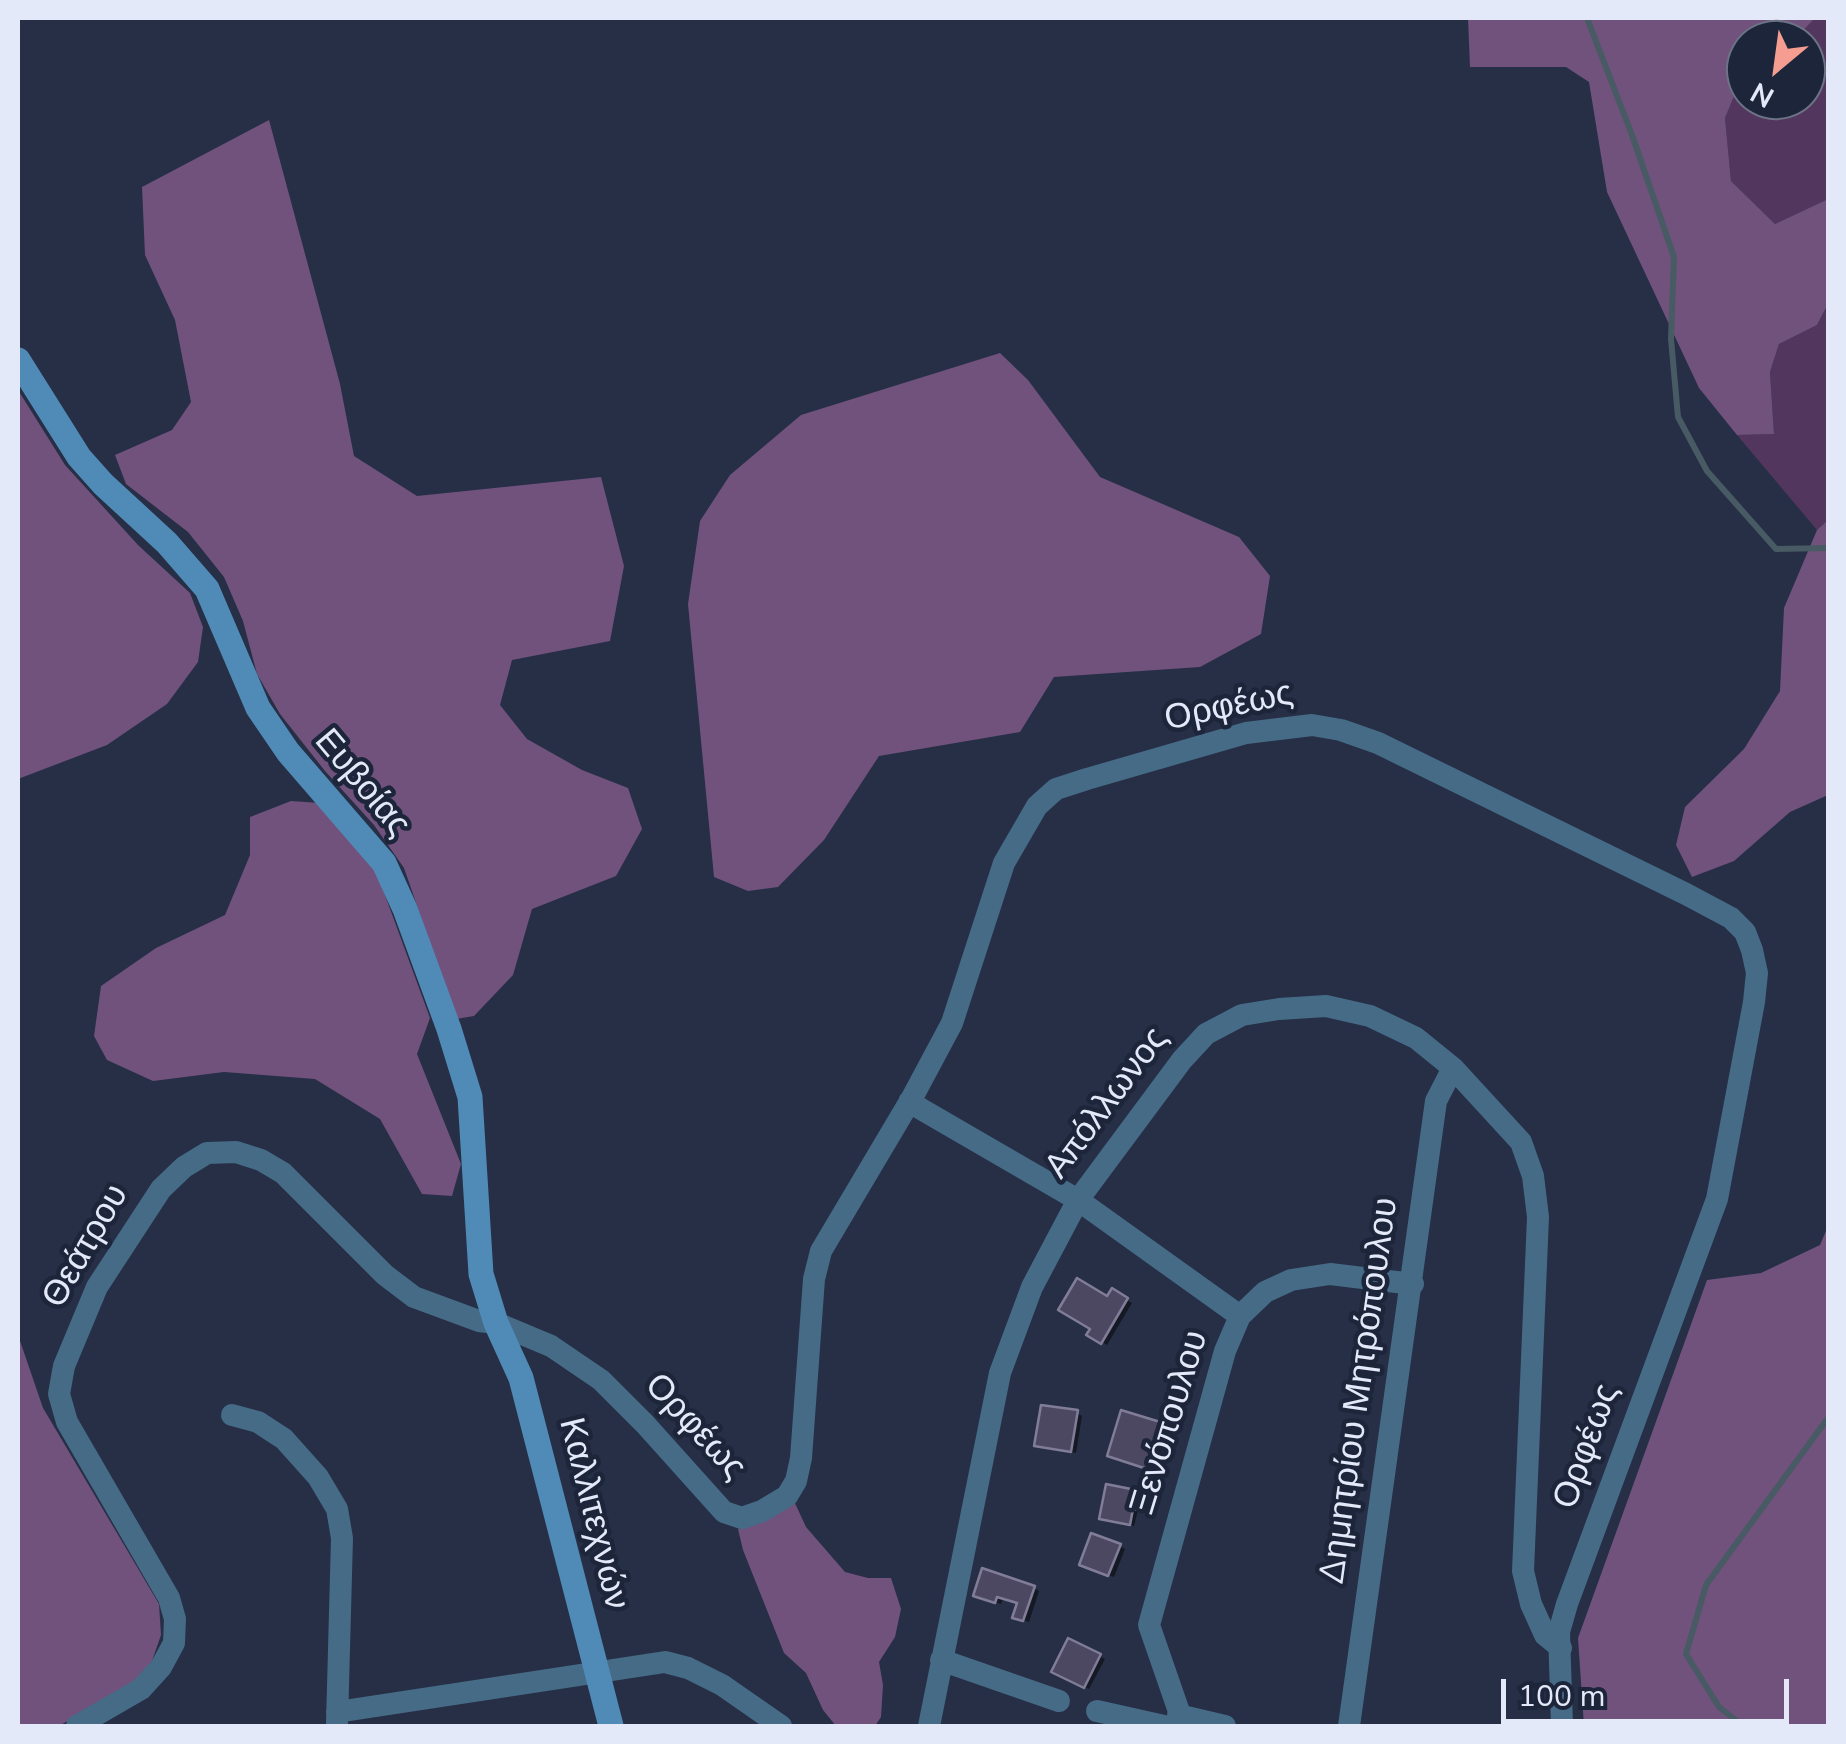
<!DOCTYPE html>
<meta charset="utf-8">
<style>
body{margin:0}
#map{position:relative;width:1846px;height:1744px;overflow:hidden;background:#262f45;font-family:"Nunito Sans",sans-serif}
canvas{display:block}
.frame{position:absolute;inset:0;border:20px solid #e3e9f8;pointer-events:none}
.north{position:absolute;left:1726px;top:20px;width:100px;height:100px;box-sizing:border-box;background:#1c253a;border:2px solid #6c7386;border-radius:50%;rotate:209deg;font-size:28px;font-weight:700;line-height:40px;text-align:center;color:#e3e9f8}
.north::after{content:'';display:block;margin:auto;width:35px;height:45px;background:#f59d90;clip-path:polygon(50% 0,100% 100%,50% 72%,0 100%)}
.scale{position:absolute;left:1501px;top:1679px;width:288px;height:45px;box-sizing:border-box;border:5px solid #e3e9f8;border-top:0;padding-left:12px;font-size:30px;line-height:35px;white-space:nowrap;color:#e3e9f8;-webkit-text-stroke:8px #1c253a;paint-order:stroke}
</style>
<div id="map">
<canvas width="1846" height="1744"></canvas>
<div class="frame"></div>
<div class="north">N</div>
<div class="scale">100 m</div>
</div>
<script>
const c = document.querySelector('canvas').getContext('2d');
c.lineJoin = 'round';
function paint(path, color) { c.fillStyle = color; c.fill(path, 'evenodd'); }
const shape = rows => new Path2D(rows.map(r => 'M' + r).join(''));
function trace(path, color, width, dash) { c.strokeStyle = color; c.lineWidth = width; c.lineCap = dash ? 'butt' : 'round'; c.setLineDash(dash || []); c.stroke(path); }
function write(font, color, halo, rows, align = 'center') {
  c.font = font + ' "Nunito Sans",sans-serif'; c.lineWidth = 9; c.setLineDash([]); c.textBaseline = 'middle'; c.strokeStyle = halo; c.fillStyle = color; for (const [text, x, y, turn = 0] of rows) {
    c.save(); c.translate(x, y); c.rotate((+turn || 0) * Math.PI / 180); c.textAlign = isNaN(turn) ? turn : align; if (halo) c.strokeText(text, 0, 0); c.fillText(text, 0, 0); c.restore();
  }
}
paint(shape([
 [1815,18,1828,18,1828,199,1775,224,1731,181,1725,118,1740,82,1746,80,1746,100,1806,100,1806,40,1794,40],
 [1828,304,1828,520,1817,530,1737,435,1774,434,1770,372,1779,344,1817,325]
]), '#53365e');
paint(shape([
 [1468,18,1815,18,1794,40,1746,40,1746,80,1740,82,1725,118,1731,181,1775,224,1828,199,1828,304,1817,325,1779,344,1770,372,1774,434,1737,435,1699,388,1607,192,1589,82,1566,67,1470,67],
 [269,120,340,384,354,456,417,496,601,477,624,566,610,641,512,660,500,705,527,739,582,770,628,788,642,829,616,876,532,909,513,975,474,1016,456,1019,404,868,374,825,325,771,280,714,257,674,243,621,224,577,188,532,126,484,115,455,172,430,191,402,175,320,145,255,142,187],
 [1000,353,1028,380,1100,477,1239,537,1270,576,1261,634,1200,667,1054,677,1020,732,879,756,824,840,778,887,748,891,714,877,688,604,700,521,730,475,801,415],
 [18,390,65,465,138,545,190,593,203,627,198,662,167,704,107,745,18,779],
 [1828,520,1828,795,1790,812,1734,861,1692,877,1676,845,1685,807,1744,749,1780,691,1784,608,1817,530],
 [291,801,320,803,374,865,430,1018,417,1054,461,1164,452,1196,422,1194,380,1119,315,1079,224,1072,153,1081,107,1060,94,1036,101,986,156,948,225,915,250,855,250,817],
 [1828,1226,1828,1726,1584,1726,1578,1638,1707,1280,1761,1273,1820,1245],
 [18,1335,43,1408,159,1604,161,1635,152,1661,136,1681,59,1726,18,1726],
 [794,1501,806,1527,845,1572,868,1578,891,1578,901,1609,895,1637,879,1662,883,1685,881,1717,875,1726,836,1726,823,1710,806,1673,784,1653,743,1550,738,1529,766,1519]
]), '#70527d');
paint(shape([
 [1112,1292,1132,1303,1107,1345,1090,1334],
 [1077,1413,1082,1416,1076,1453,1037,1445],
 [1123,1413,1174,1430,1169,1446,1163,1444,1155,1470,1115,1458],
 [1145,1494,1150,1497,1148,1512,1138,1510,1134,1526,1102,1518],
 [1120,1546,1125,1549,1114,1577,1087,1567],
 [1034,1588,1039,1591,1029,1622,1020,1619,1019,1603,1003,1598,1001,1604,981,1597],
 [1070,1641,1105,1659,1089,1689,1054,1671]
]), '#0007');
trace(shape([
 [1587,18,1632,135,1674,257,1671,339,1678,417,1707,471,1776,549,1828,548],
 [1743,1726,1719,1707,1686,1654,1706,1585,1828,1418]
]), '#485a63', 6);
const building = shape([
 [1077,1278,1107,1296,1112,1288,1128,1298,1101,1344,1086,1335,1090,1329,1058,1310,1077,1278],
 [1041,1405,1078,1410,1071,1452,1034,1446,1041,1405],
 [1121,1410,1170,1425,1164,1445,1158,1443,1150,1470,1107,1456,1121,1410],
 [1106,1484,1146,1492,1143,1511,1133,1509,1130,1525,1099,1519,1106,1484],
 [1091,1533,1121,1544,1108,1576,1079,1565,1091,1533],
 [982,1568,1035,1586,1023,1621,1012,1618,1017,1603,997,1597,995,1603,973,1596,982,1568],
 [1068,1638,1101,1654,1084,1688,1051,1672,1068,1638]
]);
paint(building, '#4c4861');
trace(building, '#817d98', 2.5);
trace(shape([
 [909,1102,1078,1200,1240,1316],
 [232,1415,258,1422,284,1439,318,1477,337,1509,342,1538,337,1723],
 [941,1660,1059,1701],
 [1097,1711,1164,1726],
 [337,1712,665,1662,688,1668,722,1685,781,1726],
 [1178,1715,1225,1726],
 [77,1726,141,1689,161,1667,174,1643,175,1619,169,1598,67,1422,59,1394,64,1366,97,1287,161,1189,184,1167,207,1153,236,1152,261,1160,283,1173,385,1275,414,1297,479,1321,496,1323,551,1346,601,1380,645,1424,724,1512,742,1518,762,1511,787,1496,796,1481,801,1458,814,1279,821,1251,913,1096,952,1023,1004,863,1037,806,1056,789,1087,779,1246,733,1312,725,1341,730,1378,743,1686,894,1731,918,1745,932,1752,950,1757,973,1754,1002,1717,1199,1567,1604,1559,1632,1562,1726],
 [929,1726,1000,1373,1032,1287,1078,1200,1182,1060,1206,1034,1242,1015,1279,1009,1326,1006,1370,1016,1416,1038,1453,1068,1521,1142,1533,1176,1538,1217,1523,1571,1531,1604,1545,1635,1561,1648],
 [1184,1726,1149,1625,1225,1351,1240,1316,1265,1292,1291,1280,1330,1274,1413,1284],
 [1349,1726,1436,1101,1453,1068]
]), '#466b87', 22);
trace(shape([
 [18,360,79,457,103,484,167,543,207,589,258,708,288,752,384,863,405,909,449,1029,470,1097,481,1274,496,1323,521,1378,611,1726]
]), '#508bb8', 25);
write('35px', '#e3e9f8', '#1c253a', [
 ["Ορφέως",1229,708,-12],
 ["Ευβοίας",361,784,50],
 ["Απόλλωνος",1108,1104,-53],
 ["Θεάτρου",87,1247,-60],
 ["Δημητρίου Μητρόπουλου",1361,1391,-82],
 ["Ξενόπουλου",1171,1423,-73],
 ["Ορφέως",694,1428,47],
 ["Ορφέως",1588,1447,-70],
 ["Καλλιτεχνών",592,1514,76]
]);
</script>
